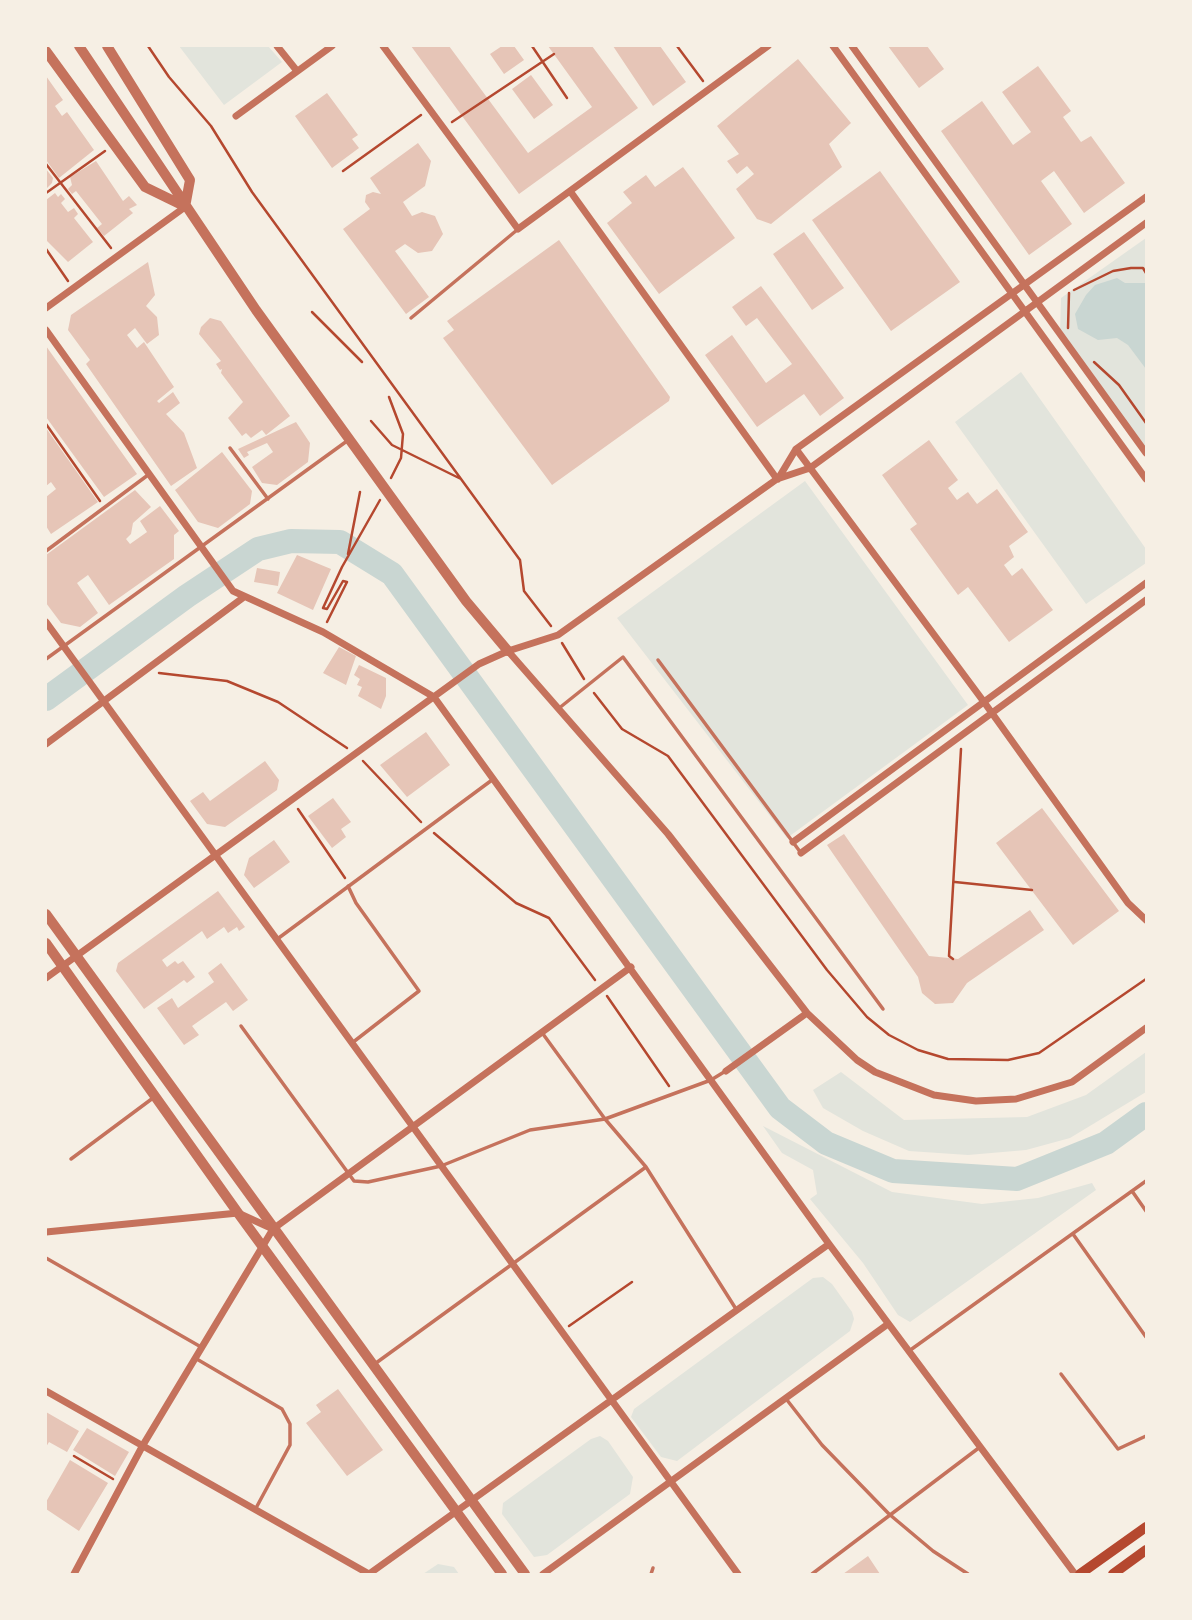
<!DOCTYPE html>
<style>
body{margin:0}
#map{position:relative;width:1192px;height:1620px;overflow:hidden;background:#f6efe4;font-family:Commissioner,sans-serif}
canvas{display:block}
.frame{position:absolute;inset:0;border:47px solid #f6efe4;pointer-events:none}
</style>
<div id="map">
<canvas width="1192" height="1620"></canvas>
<div class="frame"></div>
</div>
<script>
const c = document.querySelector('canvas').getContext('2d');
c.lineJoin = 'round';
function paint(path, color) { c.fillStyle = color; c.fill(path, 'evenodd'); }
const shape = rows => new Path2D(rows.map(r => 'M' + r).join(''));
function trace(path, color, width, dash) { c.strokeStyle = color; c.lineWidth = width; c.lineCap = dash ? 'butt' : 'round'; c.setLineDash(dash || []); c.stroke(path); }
paint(shape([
 [179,46,268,46,282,62,224,105],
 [1146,238,1146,451,1060,332,1061,298],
 [1021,372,1146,549,1146,563,1086,604,955,422],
 [805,481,968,705,787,838,617,618],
 [1146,1052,1146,1092,1070,1138,1026,1150,968,1155,909,1151,863,1131,823,1108,813,1090,841,1072,904,1120,1027,1117,1086,1095],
 [763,1126,892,1192,982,1204,1038,1198,1092,1183,1096,1190,910,1322,898,1315,863,1263,810,1199,817,1194,813,1170,782,1153],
 [823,1277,832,1284,852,1312,854,1319,850,1331,677,1461,661,1457,631,1417,634,1409,813,1278],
 [600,1436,608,1441,633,1477,630,1494,547,1555,534,1557,502,1514,503,1503,591,1439],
 [438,1564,454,1567,459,1574,423,1574]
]), '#e2e4dc');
paint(shape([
 [1117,278,1125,283,1146,283,1146,369,1128,345,1117,338,1098,340,1078,329,1075,314,1086,295,1095,285]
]), '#c9d6d2');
trace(shape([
 [46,699,187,596,258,549,291,541,340,542,392,574,780,1108,826,1143,893,1171,1017,1179,1106,1143,1146,1114]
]), '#c9d6d2', 24);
paint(shape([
 [411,46,449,46,528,153,592,107,548,46,592,46,638,108,519,194],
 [502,46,514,46,524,60,504,74,490,54],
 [613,46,660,46,686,82,653,106],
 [888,46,927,46,944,69,919,88],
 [798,59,851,123,829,144,842,167,771,224,757,219,736,189,754,174,747,166,737,174,727,161,739,154,717,126],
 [1038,66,1071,111,1063,117,1081,142,1091,136,1125,183,1084,213,1054,171,1041,181,1072,224,1029,255,941,131,982,101,1013,145,1031,132,1002,92],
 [531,75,553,105,534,119,512,89],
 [46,76,63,100,55,106,62,116,67,112,94,150,59,178,46,160],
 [327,93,358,135,352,139,359,148,332,168,295,116],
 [418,143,431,161,425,186,403,202,412,216,422,212,435,216,443,234,432,251,418,253,405,244,395,251,429,297,406,314,343,229,370,209,365,202,366,195,373,192,381,194,370,178],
 [96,161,123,201,129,196,137,205,129,209,133,213,104,236,97,228,102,224,76,191,72,194,68,189,72,185,70,177],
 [683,167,735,238,659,294,607,223,632,203,623,192,646,175,655,187],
 [46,169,53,178,52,183,46,189],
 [880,171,960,282,891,331,812,220],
 [55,193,58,197,61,194,65,199,61,203,68,212,74,208,78,214,74,218,93,242,68,262,46,240,46,200],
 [804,232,844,288,812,310,773,254],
 [559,240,670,397,669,401,552,485,443,338,454,330,447,321],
 [148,262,155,295,146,306,157,317,159,335,147,344,135,328,127,335,137,348,144,342,174,387,157,401,159,403,173,392,180,403,166,414,184,433,197,468,171,486,86,364,90,360,68,330,71,315],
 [761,286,844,398,820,416,804,394,757,427,705,355,732,335,766,383,792,364,757,318,746,326,732,307],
 [210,318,221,321,290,416,266,435,262,430,251,438,246,433,242,436,228,418,243,402,221,373,222,369,220,370,216,364,221,361,199,334,201,327],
 [46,346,137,474,104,497,46,417],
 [296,422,310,443,308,462,277,485,262,483,252,467,273,452,267,443,247,452,249,455,244,458,238,449],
 [46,428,98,502,51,534,46,526,46,497,56,489,51,482,46,486],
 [929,440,958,480,948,488,957,500,968,492,977,504,997,489,1028,532,1009,546,1014,557,1004,565,1012,576,1022,568,1053,610,1009,642,968,587,958,595,910,529,917,524,882,475],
 [222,452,252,491,250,504,218,528,198,522,175,490],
 [135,490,151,507,133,523,131,534,126,539,130,544,147,532,140,521,160,506,179,531,174,535,174,559,109,605,88,575,77,583,98,613,80,627,61,623,46,603,46,555],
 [297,555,331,569,313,610,277,593],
 [257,568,280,572,278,586,254,582],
 [339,647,356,656,346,685,323,673],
 [359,665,386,678,386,696,381,709,358,696,362,687,357,685,360,679,354,675],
 [426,732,450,765,407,797,380,765],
 [265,761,279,780,277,790,225,827,207,824,190,801,203,792,210,801],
 [333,798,351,822,341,829,346,837,332,848,308,816],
 [1042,808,1119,911,1073,945,996,843],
 [844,834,929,956,958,959,1030,910,1044,930,967,983,953,1003,935,1004,922,993,918,977,827,845],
 [274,840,290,862,254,888,244,875,249,858],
 [218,891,245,927,239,931,237,927,228,933,224,927,207,939,202,931,162,960,167,967,175,961,178,964,183,961,195,977,187,983,184,980,144,1009,116,971,118,963],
 [221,963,248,1000,233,1011,226,1002,192,1026,199,1035,184,1045,157,1008,172,998,178,1008,214,982,208,973],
 [338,1389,383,1450,347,1476,306,1423,321,1412,316,1405],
 [46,1412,79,1431,67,1452,49,1442,46,1447],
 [87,1428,129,1452,115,1476,73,1450],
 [70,1460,108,1483,79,1531,46,1509,46,1502],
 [868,1556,880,1574,843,1574]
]), '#e6c5b7');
trace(shape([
 [148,46,169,77,211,126,252,192,520,560,524,591,551,626],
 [532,46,567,98],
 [677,46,703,81],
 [452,122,554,54],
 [46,164,111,248],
 [343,171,421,115],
 [46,193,105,151],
 [46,249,68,281],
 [1074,290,1113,271,1131,268,1143,268,1146,273],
 [312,312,362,362],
 [1068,328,1069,293],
 [1094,362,1119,385,1146,423],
 [389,397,403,434,401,458,391,478],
 [371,421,392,445,461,479],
 [46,424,100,501],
 [348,554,360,492],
 [323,608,342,567,380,500],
 [323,608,327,609,343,581,347,582,327,622],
 [562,643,584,679],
 [159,673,227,681,278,702,347,748],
 [594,693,622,729,668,756,827,970,867,1017,889,1035,918,1050,948,1059,1008,1060,1039,1053,1146,979],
 [363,761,421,822],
 [298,809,345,878],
 [434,833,516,903,549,918,595,980],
 [955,882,1032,890],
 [953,959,949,956,961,749],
 [607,996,669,1086],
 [569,1326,632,1282],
 [74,1456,113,1479]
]), '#b5482f', 2.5);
trace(shape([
 [411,318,517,230],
 [230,448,268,499],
 [46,551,148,475],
 [46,659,347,441],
 [658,660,801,853],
 [558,709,623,657,883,1009],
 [348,886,356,903,419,991,352,1043],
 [276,940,492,780],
 [241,1026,354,1181,368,1182,441,1166,530,1130,605,1119,711,1080,724,1072],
 [543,1034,605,1119,646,1167,736,1309],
 [71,1159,153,1098],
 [1132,1191,1146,1211],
 [1073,1234,1146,1337],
 [46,1258,201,1347],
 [909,1351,1146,1181],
 [195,1358,282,1409,290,1424,290,1445,256,1508],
 [376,1363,646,1167],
 [1061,1374,1118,1449,1146,1436],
 [787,1400,822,1445,889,1514,933,1551,968,1574],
 [651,1574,653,1568],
 [812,1574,980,1447]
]), '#c5725c', 3.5);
trace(shape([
 [277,46,297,71],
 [383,46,518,229,768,46],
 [833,46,1146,479],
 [852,46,1146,453],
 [236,116,332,46],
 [570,191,777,479],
 [46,308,185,207],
 [46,330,233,591,323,632,434,697,829,1244,1075,1574],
 [796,449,984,702,1128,903,1146,920],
 [778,479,796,449,1146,197],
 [46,622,738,1574],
 [508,651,668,834,807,1013,857,1060,875,1072,934,1095,976,1101,1016,1099,1072,1082,1146,1028],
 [46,744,244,597],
 [793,842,1146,583],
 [801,853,1146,600],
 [46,978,479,664,508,651,558,635,777,479,810,468,1146,223],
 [726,1071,807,1013],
 [46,1232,238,1213,273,1229,631,967],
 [46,1391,369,1574],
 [74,1574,143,1445,273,1229],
 [369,1574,829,1244],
 [543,1574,888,1324]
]), '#c5725c', 7);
trace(shape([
 [79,46,256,310,466,601,508,651],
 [107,46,190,180,185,207],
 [46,51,145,187,184,206],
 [46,914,525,1574],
 [46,943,238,1213,502,1574]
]), '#c5725c', 10);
trace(shape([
 [1080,1574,1146,1527],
 [1113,1574,1146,1550]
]), '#b5482f', 10);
</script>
